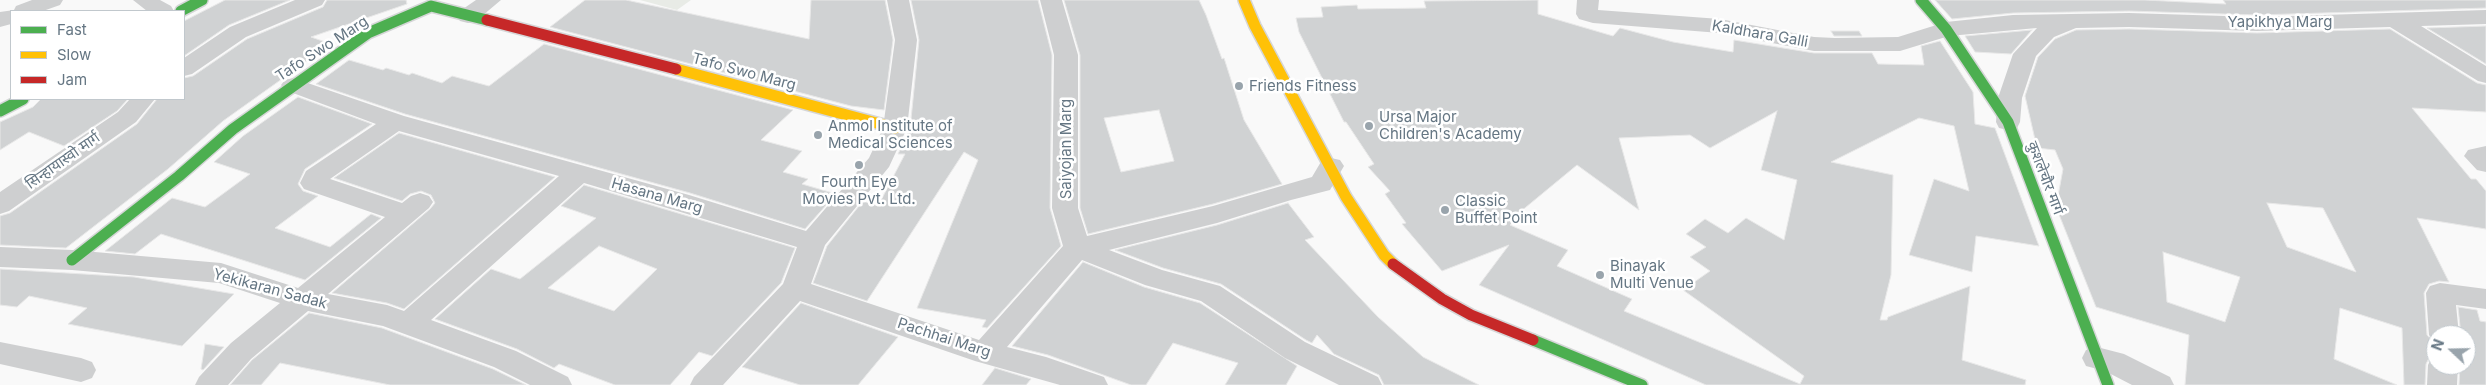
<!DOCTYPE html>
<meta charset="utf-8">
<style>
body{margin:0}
#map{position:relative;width:2486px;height:385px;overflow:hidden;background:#f9f9f9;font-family:Inter,sans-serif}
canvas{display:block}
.legend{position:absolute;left:10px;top:10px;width:175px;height:90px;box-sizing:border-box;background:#fff;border:1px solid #c1c8cd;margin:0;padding:6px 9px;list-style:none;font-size:15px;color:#657683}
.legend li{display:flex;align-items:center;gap:10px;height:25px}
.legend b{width:25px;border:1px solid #c1c8cd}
.north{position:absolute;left:2426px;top:325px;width:50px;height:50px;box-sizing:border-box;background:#fff;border:1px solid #c1c8cd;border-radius:50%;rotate:291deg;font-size:14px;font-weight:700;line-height:20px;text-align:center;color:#657683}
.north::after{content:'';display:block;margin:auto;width:18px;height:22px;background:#99a4ac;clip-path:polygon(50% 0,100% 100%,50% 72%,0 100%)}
</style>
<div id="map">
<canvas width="2486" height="385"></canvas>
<ul class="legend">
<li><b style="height:6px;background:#4caf50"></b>Fast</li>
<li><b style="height:6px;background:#ffc107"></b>Slow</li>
<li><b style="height:6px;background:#c62828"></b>Jam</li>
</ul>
<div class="north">N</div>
</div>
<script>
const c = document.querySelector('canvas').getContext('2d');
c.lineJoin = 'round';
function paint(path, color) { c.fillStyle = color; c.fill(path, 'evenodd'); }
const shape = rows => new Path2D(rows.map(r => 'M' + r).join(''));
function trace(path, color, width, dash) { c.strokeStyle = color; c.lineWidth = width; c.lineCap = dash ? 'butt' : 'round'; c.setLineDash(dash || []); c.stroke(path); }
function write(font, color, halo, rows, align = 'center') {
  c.font = font + ' Inter,"Noto Sans Devanagari",sans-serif'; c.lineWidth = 5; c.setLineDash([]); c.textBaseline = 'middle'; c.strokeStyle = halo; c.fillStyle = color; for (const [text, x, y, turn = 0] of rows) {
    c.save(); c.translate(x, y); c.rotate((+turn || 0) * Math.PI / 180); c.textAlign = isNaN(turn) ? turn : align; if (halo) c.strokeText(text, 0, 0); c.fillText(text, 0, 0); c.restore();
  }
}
paint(shape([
 [640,0,691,0,677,10]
]), '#e8ebe6');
const building = shape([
 [225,0,290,0,229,25,184,56,184,21,225,0],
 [327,0,406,0,407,4,311,37,331,44,223,121,168,169,66,248,0,245,0,216,10,213,137,124,157,99,184,99,184,78,193,76,247,39,323,7,327,0],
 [585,0,626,0,809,39,811,0,885,0,893,40,884,110,851,106,550,27,585,0],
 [911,0,1038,0,1052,55,1050,208,1061,246,987,328,982,327,986,320,917,308,978,160,964,152,867,301,813,283,827,246,863,201,878,206,905,154,898,154,910,129,919,40,911,0],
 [1064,0,1199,0,1206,15,1222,59,1224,58,1244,120,1282,184,1213,204,1088,234,1080,208,1080,55,1064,0],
 [1159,110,1174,161,1121,172,1104,118,1159,110],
 [1538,0,1538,14,1613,36,1620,28,1673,42,1733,52,1734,40,1814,53,1872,53,1878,64,1924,65,1921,46,1940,41,1973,92,1975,124,1995,128,2039,246,1976,236,1972,272,1909,255,1934,179,1969,191,1954,126,1919,118,1831,162,1893,175,1891,275,1880,320,1887,320,1888,317,1970,286,1962,360,2026,380,2025,385,1706,385,1479,285,1509,245,1442,271,1402,224,1406,223,1385,194,1390,191,1368,167,1374,164,1346,122,1344,122,1299,32,1296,18,1323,17,1321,7,1357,5,1358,9,1426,8,1424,1,1538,0],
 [1777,111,1761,170,1797,180,1784,240,1746,218,1728,233,1705,219,1686,234,1706,247,1690,257,1710,271,1683,290,1804,376,1800,384,1624,311,1632,299,1557,266,1568,250,1510,225,1517,219,1514,217,1577,165,1639,210,1619,138,1690,135,1710,148,1777,111],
 [1935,0,2145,0,2226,4,2223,0,2486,0,2486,8,2257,15,2129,11,2013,13,1952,19,1935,0],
 [2486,26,2486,64,2427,28,2486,26],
 [2129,29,2257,33,2390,29,2477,83,2486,85,2486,112,2412,108,2471,179,2476,179,2486,191,2486,229,2417,218,2449,282,2439,281,2429,284,2424,293,2427,335,2436,345,2436,354,2430,356,2426,364,2425,385,2404,385,2402,328,2340,308,2334,359,2397,385,2185,385,2189,335,2096,307,2056,207,2063,169,2055,150,2037,148,2025,96,2038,57,2055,39,2076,30,2129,29],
 [2267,203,2323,208,2356,272,2287,247,2267,203],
 [2163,252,2240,277,2225,322,2167,302,2163,252],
 [2032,30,2011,54,1975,52,1965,36,2032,30],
 [1831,31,1859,31,1862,36,1834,36,1831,31],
 [544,44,793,110,761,140,802,151,783,172,808,179,802,184,836,194,805,229,690,193,405,114,316,84,349,60,383,70,386,68,409,75,412,73,442,83,452,76,489,86,544,44],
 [298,97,372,124,305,169,298,184,303,191,318,196,275,228,330,247,371,214,381,218,305,280,161,234,135,254,105,251,172,198,205,207,250,174,214,162,243,136,298,97],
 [41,99,128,99,117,111,64,146,29,132,0,150,0,122,33,107,41,99],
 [399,133,555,177,404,309,387,303,332,293,430,209,435,203,431,195,421,191,410,194,402,201,334,178,399,133],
 [584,185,795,248,781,283,712,356,699,352,670,385,615,385,559,364,554,368,517,349,435,319,491,269,520,279,596,218,561,206,584,185],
 [599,246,657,269,614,311,548,288,599,246],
 [1288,203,1314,237,1305,240,1378,317,1423,357,1479,385,1384,385,1379,375,1334,354,1317,335,1312,343,1306,340,1221,284,1163,268,1115,250,1217,225,1288,203],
 [1083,262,1144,287,1200,303,1297,366,1286,385,1225,385,1238,363,1173,343,1146,385,1131,385,1048,355,1012,346,1083,262],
 [0,269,134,277,234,294,182,346,68,324,87,308,29,296,17,307,0,305,0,269],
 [801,303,898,337,858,385,800,385,742,367,801,303],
 [2458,307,2477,310,2480,321,2486,322,2486,385,2459,385,2460,365,2466,365,2466,335,2461,335,2458,307],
 [309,313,382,328,493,369,526,385,390,385,280,363,261,385,230,385,252,360,309,313],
 [205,344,224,347,203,370,201,369,205,344],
 [995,368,1031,379,1026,385,982,385,995,368]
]);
paint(building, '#d0d2d3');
trace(building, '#e8e8e8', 1);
const fast = shape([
 [1921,0,1946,29,2008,122,2108,385],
 [181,11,202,0],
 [0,111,23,99],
 [72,260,179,176,233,129,368,33,431,6,487,20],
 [1533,340,1642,385]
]);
const slow = shape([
 [1244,0,1255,26,1346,197,1384,255,1393,264],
 [676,69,895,128]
]);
const jam = shape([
 [487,20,676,69],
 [1393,264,1442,299,1471,315,1533,340]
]);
trace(fast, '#d5d6d7', 14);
trace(slow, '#d5d6d7', 14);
trace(jam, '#d5d6d7', 14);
paint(shape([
 [32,0,63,0,60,5,43,11,11,11,11,24,0,27,0,12,14,10,16,6,32,0],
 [133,0,160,0,171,6,174,11,147,11,133,0],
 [295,0,325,0,322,5,246,37,192,74,184,76,184,58,230,27,295,0],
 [476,0,501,0,476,21,468,23,460,21,457,16,460,11,476,0],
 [887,0,909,0,917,40,907,128,889,167,825,245,811,284,979,340,1063,246,1052,208,1054,55,1040,0,1062,0,1078,55,1078,208,1087,236,1213,206,1312,177,1322,160,1331,158,1340,160,1344,166,1330,190,1291,200,1217,223,1109,250,1162,270,1220,286,1305,342,1378,377,1382,385,1339,385,1285,358,1201,301,1145,285,1082,260,1007,347,1046,357,1104,377,1108,385,1060,385,975,361,800,301,723,385,690,385,694,377,783,284,797,247,584,183,431,320,516,351,568,377,572,385,530,385,494,367,383,326,308,311,251,359,228,385,195,385,199,377,231,343,280,303,219,283,72,270,0,267,0,247,72,250,221,263,298,288,385,217,304,189,300,183,306,171,376,124,285,90,281,85,285,80,293,78,404,116,689,195,806,231,869,158,883,128,895,40,887,0],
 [399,131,559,176,404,311,387,305,328,294,429,208,433,202,429,196,420,193,411,196,402,203,330,179,399,131],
 [1577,0,1599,0,1598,10,1720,19,1814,37,1835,38,1898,37,1946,22,2013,15,2129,13,2257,17,2486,10,2486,24,2421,26,2486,66,2486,83,2478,81,2390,27,2257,31,2129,27,2076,28,2054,37,2036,56,2022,98,2020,122,2017,128,2008,130,1999,128,1996,122,1998,98,2013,54,2037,28,1949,36,1900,51,1814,51,1720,33,1593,23,1579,19,1576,14,1577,0],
 [130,99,155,99,136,122,9,211,0,214,0,192,118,112,130,99],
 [2486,146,2486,172,2477,170,2464,156,2468,150,2486,146],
 [2440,283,2486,289,2486,309,2456,305,2459,335,2436,335,2436,343,2429,335,2426,293,2430,286,2440,283],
 [0,342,81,358,92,362,96,370,92,378,81,382,0,364,0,342],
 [2097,347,2124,354,2170,377,2174,385,2132,385,2105,371,2086,366,2082,358,2086,350,2097,347],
 [2436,356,2436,365,2458,365,2457,385,2427,385,2428,365,2432,357,2436,356]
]), '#cecfd0');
trace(fast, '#4caf50', 11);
trace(slow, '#ffc107', 11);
trace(jam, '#c62828', 11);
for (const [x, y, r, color] of [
 [1239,86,5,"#99a4ac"],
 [1369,126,5,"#99a4ac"],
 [818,135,5,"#99a4ac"],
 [859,165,5,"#99a4ac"],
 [1445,210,5,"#99a4ac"],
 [1600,275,5,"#99a4ac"]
]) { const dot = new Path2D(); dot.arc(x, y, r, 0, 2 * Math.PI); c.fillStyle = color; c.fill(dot); trace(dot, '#fff', 2); }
write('15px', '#657683', '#fff', [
 ["Yapikhya Marg",2280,22],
 ["Kaldhara Galli",1760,34,10],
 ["Tafo Swo Marg",322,49,-33],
 ["Tafo Swo Marg",744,72,15],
 ["Saiyojan Marg",1066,149,-90],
 ["सिन्हायास्वो मार्ग",63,161,-35],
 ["कुशलेचौर मार्ग",2045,178,69],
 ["Hasana Marg",657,196,16],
 ["Yekikaran Sadak",270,289,15],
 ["Pachhai Marg",944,338,18]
]);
write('15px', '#657683', '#fff', [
 ["Friends Fitness",1249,86],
 ["Ursa Major",1379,117],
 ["Children's Academy",1379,134],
 ["Anmol Institute of",828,126],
 ["Medical Sciences",828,143],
 ["Fourth Eye",859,182,"center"],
 ["Movies Pvt. Ltd.",859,199,"center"],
 ["Classic",1455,201],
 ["Buffet Point",1455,218],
 ["Binayak",1610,266],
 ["Multi Venue",1610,283]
], 'left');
</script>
